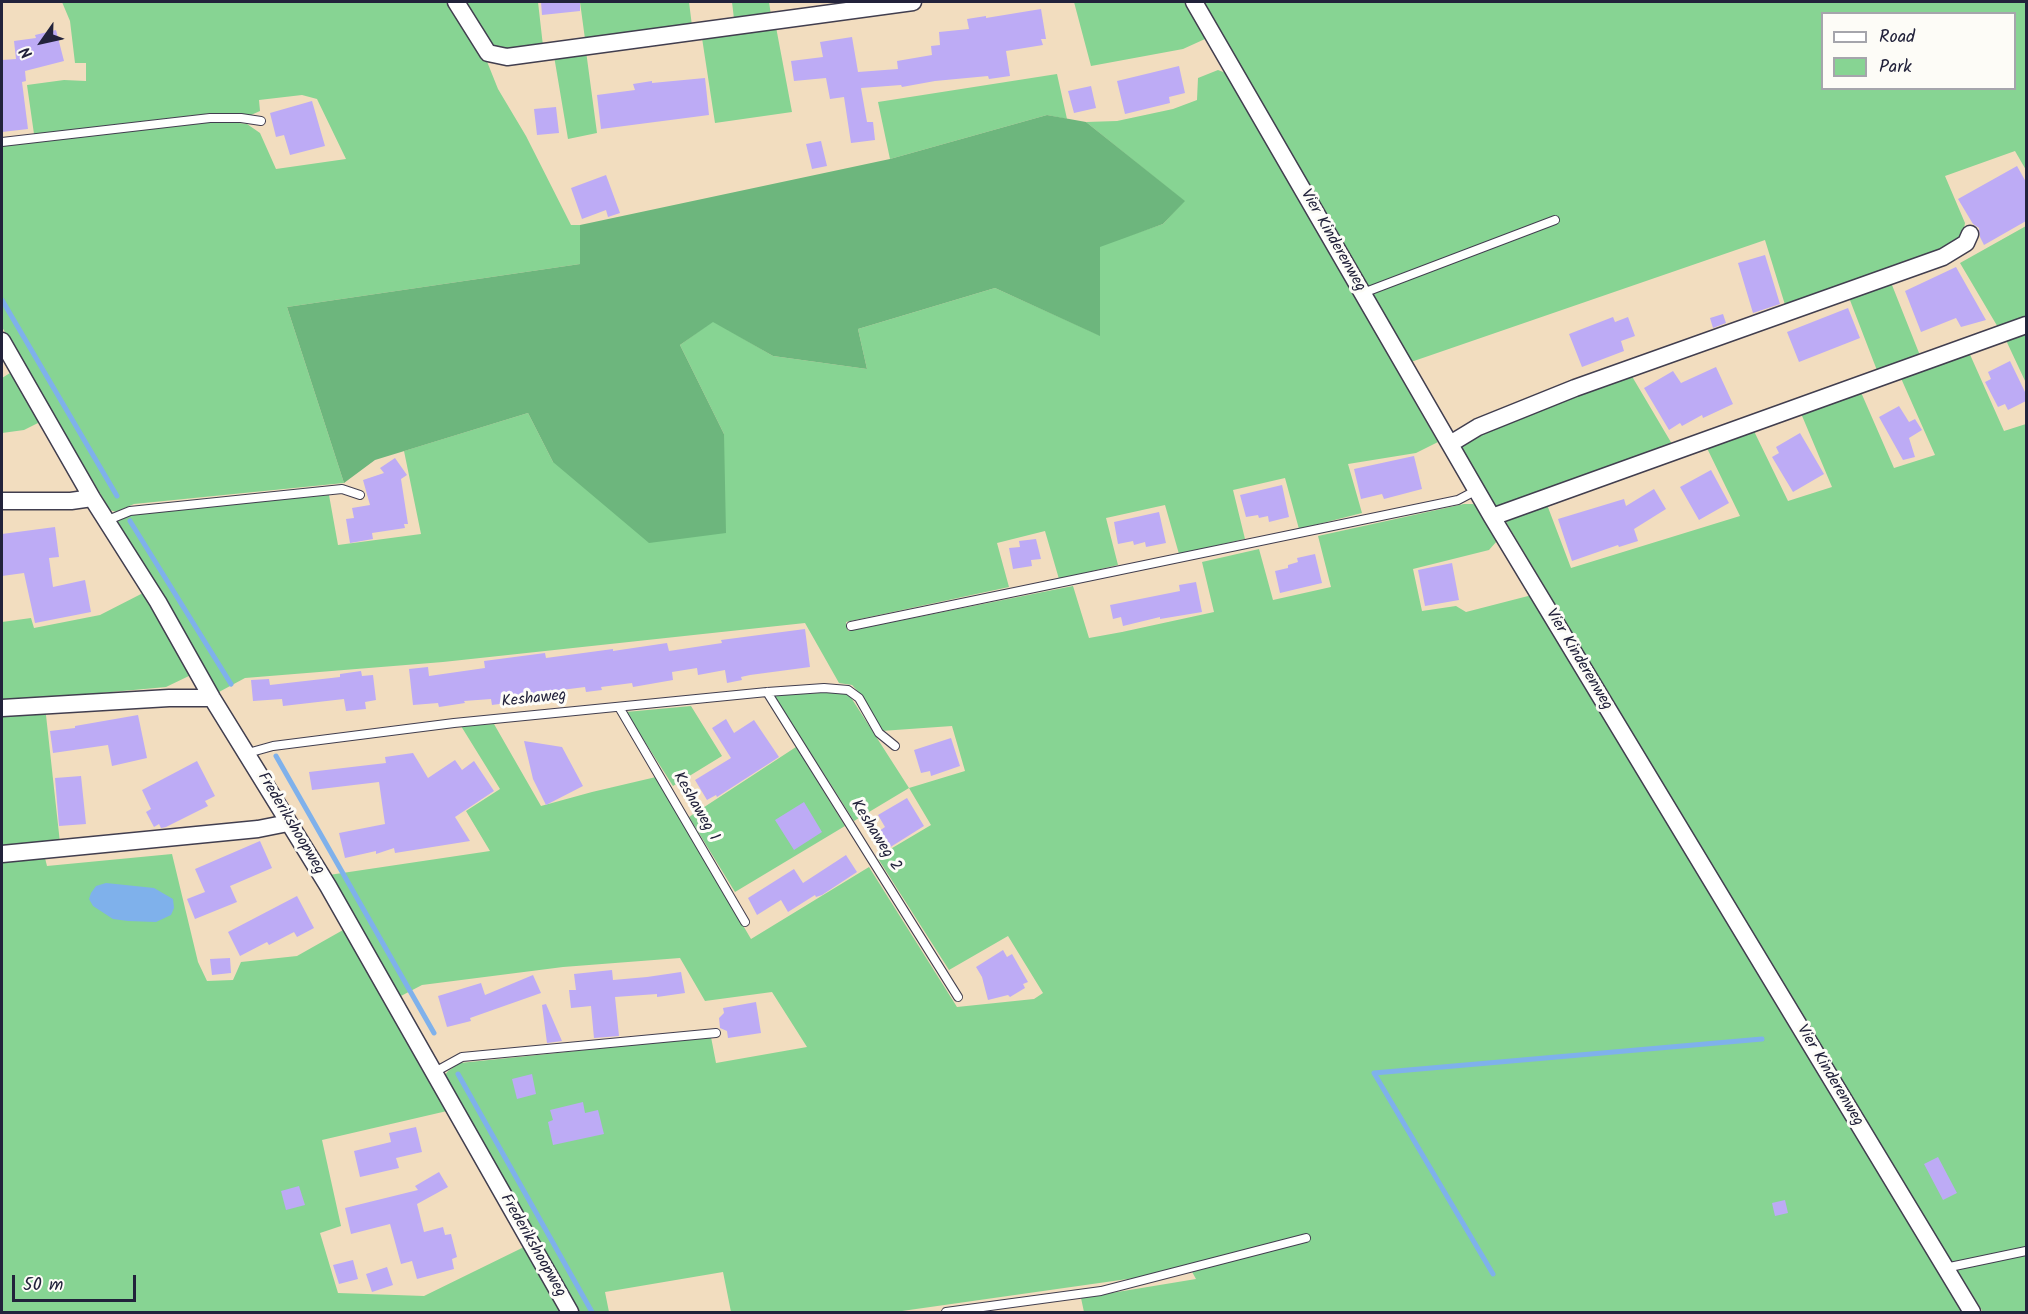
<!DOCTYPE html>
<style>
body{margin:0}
#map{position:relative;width:2028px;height:1314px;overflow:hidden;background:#f2ddbf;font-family:Kalam,sans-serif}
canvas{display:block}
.frame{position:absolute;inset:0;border:3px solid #22223b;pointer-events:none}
.legend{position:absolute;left:1821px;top:12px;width:195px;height:78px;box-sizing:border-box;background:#fdfcf7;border:2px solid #a5a5ac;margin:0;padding:8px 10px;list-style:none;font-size:18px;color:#22223b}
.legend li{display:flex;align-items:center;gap:12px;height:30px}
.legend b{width:30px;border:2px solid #a5a5ac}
.north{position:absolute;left:12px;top:12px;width:60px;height:60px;-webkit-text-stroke:4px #fdfcf7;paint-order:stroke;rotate:236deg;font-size:16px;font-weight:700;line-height:24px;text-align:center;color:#22223b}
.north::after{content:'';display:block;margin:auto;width:21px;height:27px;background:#22223b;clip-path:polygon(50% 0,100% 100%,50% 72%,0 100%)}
.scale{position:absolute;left:12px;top:1275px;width:124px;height:27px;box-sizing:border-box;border:3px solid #22223b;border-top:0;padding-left:8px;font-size:18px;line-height:21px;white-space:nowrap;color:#22223b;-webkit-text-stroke:4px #fdfcf7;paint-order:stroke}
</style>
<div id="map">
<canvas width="2028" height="1314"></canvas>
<div class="frame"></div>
<ul class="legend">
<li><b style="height:8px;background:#fff"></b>Road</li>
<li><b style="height:16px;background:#87d493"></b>Park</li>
</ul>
<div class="north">N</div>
<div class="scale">50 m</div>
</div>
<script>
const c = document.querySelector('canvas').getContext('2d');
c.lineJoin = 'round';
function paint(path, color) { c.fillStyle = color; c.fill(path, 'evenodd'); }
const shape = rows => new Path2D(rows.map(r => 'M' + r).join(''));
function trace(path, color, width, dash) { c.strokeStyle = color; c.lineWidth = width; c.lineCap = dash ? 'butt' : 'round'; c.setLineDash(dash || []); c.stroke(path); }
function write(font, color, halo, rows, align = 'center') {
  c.font = font + ' Kalam,sans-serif'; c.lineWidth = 6; c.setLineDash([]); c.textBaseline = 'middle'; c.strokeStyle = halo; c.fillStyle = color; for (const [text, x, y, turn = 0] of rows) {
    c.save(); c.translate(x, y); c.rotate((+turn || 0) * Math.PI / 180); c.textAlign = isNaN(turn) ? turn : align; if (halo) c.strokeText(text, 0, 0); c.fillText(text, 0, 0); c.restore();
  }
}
paint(shape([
 [62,2,451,2,486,59,498,89,526,136,571,225,580,225,580,264,287,307,344,483,134,504,116,512,110,510,2,327,2,146,223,121,247,124,260,133,276,169,346,159,317,99,302,95,259,100,260,111,251,115,213,113,34,134,27,85,64,80,86,81,86,63,75,63,70,21],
 [461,2,538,2,543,46,518,50,493,48],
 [580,2,689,2,692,26,585,39],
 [732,2,769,2,771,15,734,19],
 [1074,2,1184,2,1205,39,1183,49,1091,66],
 [1203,2,2026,2,2026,170,2015,151,1945,176,1965,223,1962,239,1955,245,1786,308,1765,240,1411,362],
 [1822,14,2014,14,2014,88,1822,88],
 [776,27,792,112,715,123,702,38],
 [586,51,597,133,568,139,554,56],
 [1218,70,1226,73,1438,442,1416,453,1348,464,1362,513,1299,529,1285,478,1233,490,1245,539,1179,554,1165,505,1106,518,1118,565,1059,579,1045,531,997,543,1009,587,846,622,848,631,1073,586,1089,638,1122,632,1214,612,1202,562,1259,549,1273,600,1331,587,1318,536,1464,504,1473,504,1479,508,1497,541,1489,550,1413,569,1422,611,1456,606,1466,612,1532,595,1784,1018,1964,1312,1084,1312,1081,1298,1196,1279,1191,1270,895,1312,731,1312,723,1272,605,1292,609,1312,579,1312,445,1082,445,1075,448,1071,460,1063,711,1037,716,1063,807,1047,772,992,705,1001,680,958,563,967,422,985,399,997,329,875,490,851,466,811,500,789,461,726,494,724,541,806,592,792,656,777,751,939,869,867,957,1007,1034,999,1043,993,1008,936,949,970,877,857,931,825,909,788,854,821,774,695,843,692,850,696,909,788,965,771,952,726,881,731,864,698,852,685,839,683,805,623,443,662,245,678,219,692,117,525,117,521,119,519,131,514,329,495,338,545,421,534,404,451,528,413,553,462,724,434,680,345,713,321,773,356,867,369,858,329,995,288,1099,335,1099,246,1163,224,1184,201,1086,122,1117,121,1173,109,1197,100,1198,78],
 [1057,74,1067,119,1047,115,890,159,878,102],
 [2026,226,2026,318,1999,329,1960,263],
 [1890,280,1921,358,1878,373,1848,295],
 [2026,329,2026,383,2004,336],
 [1968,350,2004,431,2026,424,2026,1312,1983,1312,1823,1052,1506,522,1509,514,1546,502,1571,568,1740,516,1705,444,1752,427,1788,501,1832,487,1800,411,1860,390,1894,468,1935,455,1900,376],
 [10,373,40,422,24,430,2,433,2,378],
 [1630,373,1672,444,1498,508,1493,502,1459,445,1462,441],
 [143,593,191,675,166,687,2,702,2,622,31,618,34,628,100,615],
 [45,706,60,843,2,849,2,710],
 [691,706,722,756,673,786,626,712],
 [796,747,845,826,735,892,689,817],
 [44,854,47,866,172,854,198,962,207,981,233,980,241,962,297,956,343,930,447,1111,322,1140,341,1226,320,1233,338,1293,424,1296,524,1247,562,1312,2,1312,2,859]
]), '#87d493');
paint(shape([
 [1047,115,1086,122,1185,201,1163,224,1100,247,1100,336,995,288,858,329,867,369,773,356,713,322,680,345,724,434,726,533,649,543,553,462,528,413,375,460,344,483,287,307,580,264,580,225,890,159]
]), '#6db67d');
paint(shape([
 [106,883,154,888,173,899,174,908,171,915,156,922,128,921,113,919,93,906,89,899,91,893,96,886]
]), '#7fb1eb');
trace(shape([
 [2,300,117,496],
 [130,521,231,684],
 [276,756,434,1033],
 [458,1074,592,1312],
 [1493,1274,1374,1073,1762,1039]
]), '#7fb1eb', 5);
paint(shape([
 [541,2,580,2,580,11,542,15],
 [1041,9,1046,39,1041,39,1043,45,1006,51,1010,76,989,79,988,76,935,81,902,87,901,85,861,88,867,122,873,122,875,140,851,143,844,97,830,99,826,78,794,81,791,61,823,57,820,42,852,37,858,72,898,69,897,61,932,55,931,46,940,45,939,32,969,29,967,19,986,16,986,18],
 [56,30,64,61,25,71,26,81,22,82,28,129,2,132,2,60,16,59,14,41,36,38,35,35],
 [1179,66,1185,93,1169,97,1170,103,1125,114,1117,81],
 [705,78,709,115,601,129,597,95,635,90,633,84,652,81,652,83],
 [1091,86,1096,108,1074,113,1068,91],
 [312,101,325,146,290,155,284,135,276,137,270,113],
 [556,107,559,133,537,135,534,109],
 [821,141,827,166,812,169,806,144],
 [2017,166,2026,182,2026,221,1984,245,1980,237,1979,228,1973,224,1958,199],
 [606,175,620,213,608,217,606,210,582,219,571,188],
 [1765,255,1780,304,1753,313,1738,263],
 [1956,267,1986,320,1961,327,1956,318,1921,332,1905,291],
 [1848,308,1860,338,1799,362,1787,332],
 [1723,314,1726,323,1713,328,1710,318],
 [1613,317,1615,322,1628,317,1635,336,1621,341,1624,351,1582,367,1569,334],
 [2010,361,2026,394,2026,401,2008,410,2005,404,1998,407,1985,382,1991,379,1988,372],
 [1716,367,1733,404,1703,418,1702,415,1682,426,1680,423,1669,430,1644,388,1673,371,1681,383],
 [1899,406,1909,422,1915,419,1922,430,1909,438,1915,457,1903,460,1879,417],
 [1800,433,1824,474,1793,492,1772,457,1779,453,1776,447],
 [1414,456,1422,489,1384,499,1382,494,1361,499,1354,469],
 [395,458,407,475,401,479,408,524,404,524,405,528,372,533,373,539,350,543,346,519,354,518,352,508,370,505,363,480,384,473,380,468],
 [1711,470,1729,503,1699,520,1680,487],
 [1282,485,1289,517,1269,522,1268,516,1259,518,1258,515,1246,517,1240,495],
 [1654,489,1666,509,1634,529,1638,541,1619,547,1618,545,1572,561,1558,519,1624,499,1626,506],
 [1159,512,1166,543,1146,547,1145,542,1134,545,1133,541,1118,544,1114,522],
 [55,527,59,557,49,558,53,587,85,580,91,612,35,623,24,573,2,576,2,534],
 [1036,539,1041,559,1031,560,1032,566,1013,569,1009,548,1020,547,1019,541],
 [1315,554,1322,583,1280,593,1275,571,1288,568,1288,565,1298,562,1297,558],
 [1452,563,1459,600,1425,606,1418,570],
 [1196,582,1202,612,1160,619,1160,617,1123,626,1121,617,1113,619,1110,605,1180,591,1179,585],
 [805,629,810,667,750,675,741,677,742,680,727,683,725,670,698,675,697,668,672,672,673,680,633,687,632,683,601,687,602,690,586,692,585,687,506,697,507,703,492,705,491,699,464,701,465,703,439,707,438,703,413,705,409,669,428,667,429,676,485,668,484,661,545,653,546,658,613,649,613,651,667,643,669,651,722,643,721,640],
 [361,671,362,676,373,675,376,700,365,702,366,709,346,711,344,699,283,706,282,699,253,701,251,680,269,679,270,685,340,677,340,674],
 [138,715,147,758,112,766,108,745,53,753,50,731,75,728,75,726],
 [726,719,734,733,754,720,779,757,717,797,716,795,707,800,695,780,731,758,712,728],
 [951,738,960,766,931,776,930,771,921,773,914,750],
 [524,741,562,747,583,786,546,805,533,779],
 [413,753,428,778,455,760,462,770,474,761,494,791,455,817,470,841,395,853,394,848,376,854,376,851,345,858,339,833,385,824,379,782,312,790,309,772,386,763,385,757],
 [197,761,215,796,205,801,208,806,166,827,161,828,159,824,154,827,146,812,151,809,142,790],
 [81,776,86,824,59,826,55,778],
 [907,798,924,826,889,848,879,831,885,827,878,815],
 [804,802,822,832,794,850,775,820],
 [260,841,272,868,230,886,237,902,195,919,187,899,205,892,195,869],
 [846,855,857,872,822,895,816,897,815,895,788,912,781,900,757,915,748,898,794,869,803,883],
 [297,896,314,928,297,937,294,932,269,945,267,942,240,956,228,932],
 [1003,950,1007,957,1012,954,1028,982,1023,984,1025,988,1010,997,1008,995,988,1000,982,977,976,967],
 [230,958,231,973,212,975,210,959],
 [612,970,613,980,647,977,681,972,685,993,657,997,657,994,615,997,619,1036,594,1038,591,1006,571,1008,569,990,576,990,574,974],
 [533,975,541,993,470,1018,471,1021,447,1027,438,996,481,983,485,995],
 [756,1002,761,1033,728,1038,727,1031,720,1028,719,1018,724,1013,723,1008],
 [546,1004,562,1041,547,1043,542,1005],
 [532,1074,536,1094,517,1099,512,1079],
 [583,1102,585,1113,598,1110,604,1134,553,1145,548,1122,553,1120,550,1110],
 [416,1127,422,1152,396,1158,399,1168,360,1177,354,1151,391,1142,389,1133],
 [1938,1157,1957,1193,1943,1200,1924,1164],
 [439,1172,448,1187,417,1204,424,1232,443,1227,445,1235,451,1234,457,1257,452,1259,454,1269,417,1279,412,1261,401,1264,390,1224,351,1234,345,1208,418,1190,415,1186],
 [299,1186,305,1205,286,1210,281,1191],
 [1785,1200,1788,1213,1775,1216,1772,1203],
 [353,1260,358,1279,339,1284,333,1265],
 [387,1267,393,1285,372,1292,366,1274]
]), '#bdabf5');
const service = shape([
 [2,142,210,118,241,118,261,121],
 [1363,293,1555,220],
 [108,520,130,511,342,489,360,495],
 [851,626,1458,500,1477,490],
 [767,692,958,997],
 [619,707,745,922],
 [248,753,273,746,454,723,767,692,824,688,848,690,859,698,879,733,895,746],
 [433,1073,462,1057,716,1033],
 [1945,1268,2026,1251],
 [946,1312,1101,1291,1306,1238]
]);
const minor = shape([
 [456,2,488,53,507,57,913,2],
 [1194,2,1492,517,1972,1312],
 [2,341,92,498,158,602,212,698,328,886,570,1312],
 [1450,444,1478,427,1575,388,1943,257,1966,243,1970,234],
 [2,501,71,501,92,498],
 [1492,517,2026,325],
 [2,708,169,698,212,698],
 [2,854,258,829,288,823]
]);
trace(service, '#413e4f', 10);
trace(minor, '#413e4f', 19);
trace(service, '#fff', 8);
trace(minor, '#fff', 16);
write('16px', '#22223b', '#fdfcf7', [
 ["Vier Kinderenweg",1332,241,60],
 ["Vier Kinderenweg",1578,660,59],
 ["Keshaweg",534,700,-6],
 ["Keshaweg 1",695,807,60],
 ["Frederikshoopweg",290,824,59],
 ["Keshaweg 2",875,836,58],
 ["Vier Kinderenweg",1829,1076,59],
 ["Frederikshoopweg",532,1246,60]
]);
</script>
